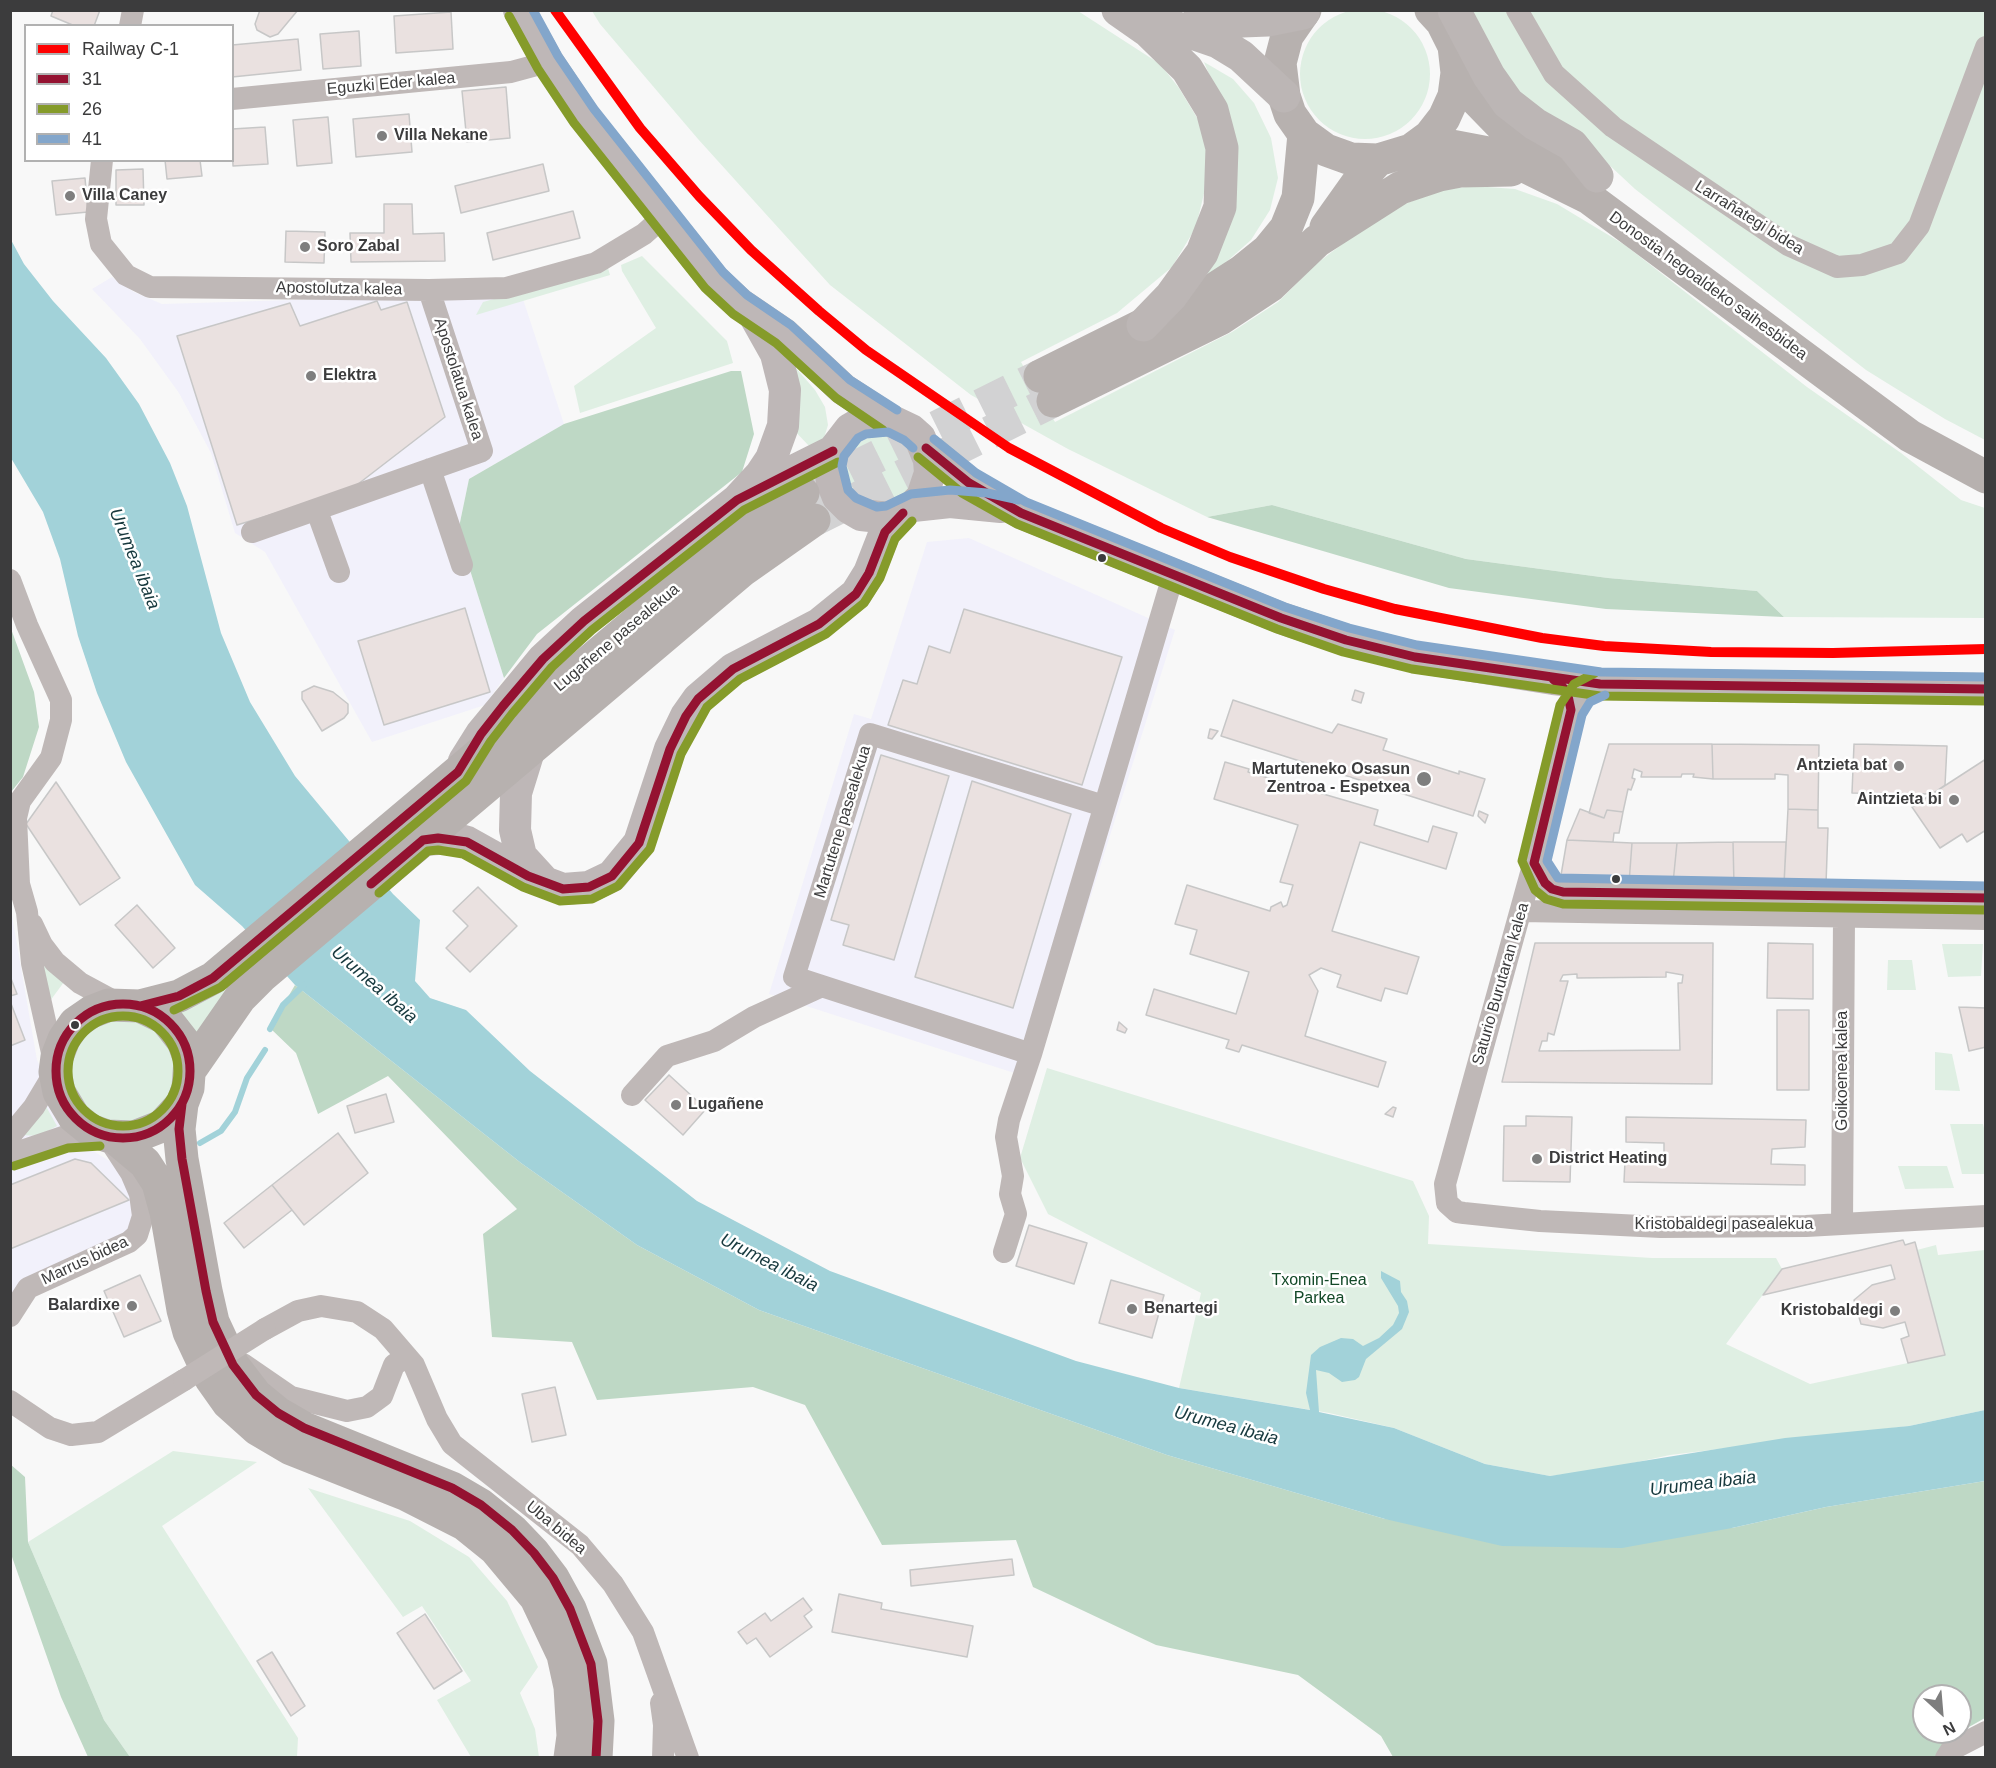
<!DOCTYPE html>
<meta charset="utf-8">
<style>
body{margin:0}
#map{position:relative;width:1996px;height:1768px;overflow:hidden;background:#f8f8f8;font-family:Helvetica,sans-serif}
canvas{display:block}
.frame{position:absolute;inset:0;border:12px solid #3c3c3d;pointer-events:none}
.legend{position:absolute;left:24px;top:24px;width:210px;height:138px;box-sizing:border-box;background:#fff;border:2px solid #b1b1b1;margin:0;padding:8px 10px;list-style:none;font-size:18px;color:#3c3c3d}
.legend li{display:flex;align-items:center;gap:12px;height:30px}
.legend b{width:30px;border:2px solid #b1b1b1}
.north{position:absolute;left:1912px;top:1684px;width:60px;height:60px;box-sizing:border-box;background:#fff;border:2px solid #b1b1b1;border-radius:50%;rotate:154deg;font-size:16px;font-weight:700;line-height:24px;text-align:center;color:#3c3c3d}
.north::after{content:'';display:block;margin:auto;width:21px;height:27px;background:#7e7e7e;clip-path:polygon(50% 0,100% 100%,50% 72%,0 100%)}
</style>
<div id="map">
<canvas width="1996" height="1768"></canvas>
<div class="frame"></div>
<ul class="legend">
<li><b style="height:8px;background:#f00"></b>Railway C-1</li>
<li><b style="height:8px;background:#941231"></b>31</li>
<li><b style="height:8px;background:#859b2a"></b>26</li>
<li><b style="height:8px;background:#83a6cb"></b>41</li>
</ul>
<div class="north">N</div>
</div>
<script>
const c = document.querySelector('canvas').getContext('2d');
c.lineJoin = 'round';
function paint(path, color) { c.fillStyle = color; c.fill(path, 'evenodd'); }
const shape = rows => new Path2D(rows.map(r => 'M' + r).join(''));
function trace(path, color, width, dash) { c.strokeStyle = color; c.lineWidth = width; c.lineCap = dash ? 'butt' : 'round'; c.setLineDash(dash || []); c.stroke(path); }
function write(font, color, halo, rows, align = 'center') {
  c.font = font + ' Helvetica,sans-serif'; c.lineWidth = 5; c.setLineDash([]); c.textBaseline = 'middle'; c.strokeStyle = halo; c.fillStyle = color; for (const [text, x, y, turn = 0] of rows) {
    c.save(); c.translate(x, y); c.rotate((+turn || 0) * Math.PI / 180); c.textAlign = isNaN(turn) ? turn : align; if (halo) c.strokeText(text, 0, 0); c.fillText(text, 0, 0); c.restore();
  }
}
paint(shape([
 [112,277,134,292,162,304,521,293,564,424,469,479,458,532,504,678,485,705,372,742,265,552,235,533,211,453,179,393,140,339,92,289],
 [969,538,1175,630,1033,1079,769,994,854,714,871,719,927,542],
 [10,904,37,1060,75,1140,131,1174,148,1226,10,1306]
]), '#f2f1fb');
paint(shape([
 '1300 74a65 65 0 1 1 130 0a65 65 0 1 1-130 0Z',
 [592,11,1078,11,1160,64,1179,88,1199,121,1206,150,1206,185,1196,227,1172,267,1117,313,1021,362,1055,422,1232,332,1278,302,1316,264,1358,232,1399,206,1441,190,1474,186,1515,189,1557,204,1625,245,1807,387,1901,453,1961,500,1985,508,1985,618,1784,617,1757,591,1608,578,1466,559,1272,505,1207,517,1068,449,971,395,830,285,698,139,600,24],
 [1460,11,1985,11,1985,440,1945,419,1866,370,1635,189,1592,149,1528,109],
 [1204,62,1233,79,1254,103,1271,138,1278,178,1270,210,1251,240,1224,264,1199,280,1216,91],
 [642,256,727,341,733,363,580,413,574,386,656,328,622,271,621,265],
 [608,268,610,275,476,315,483,302],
 [789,360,815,390,825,407,828,425,823,441,809,446,792,428],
 '846 470a34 34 0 1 1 68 0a34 34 0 1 1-68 0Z',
 [1942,944,1983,944,1981,976,1948,977],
 [38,950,64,982,50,1001],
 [1888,960,1912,960,1916,990,1887,990],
 [249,976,197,1033,175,1006],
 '71 1071a52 52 0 1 1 104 0a52 52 0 1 1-104 0Z',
 [1935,1052,1952,1054,1960,1091,1935,1090],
 [1047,1068,1413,1181,1429,1216,1428,1244,1652,1258,1776,1258,1782,1269,1726,1344,1810,1384,1945,1355,1917,1250,1936,1245,1938,1255,1985,1250,1985,1410,1909,1426,1670,1455,1605,1469,1550,1476,1485,1464,1394,1428,1329,1413,1179,1388,1201,1293,1048,1214,1020,1158],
 [43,1101,57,1126,38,1136,22,1135],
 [1950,1124,1983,1124,1985,1132,1985,1174,1962,1174],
 [1898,1166,1947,1166,1954,1188,1905,1189],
 [173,1451,257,1462,162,1526,298,1738,297,1757,130,1757,104,1720,28,1542],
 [308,1488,410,1521,469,1557,507,1601,538,1667,520,1693,535,1729,539,1757,471,1757,437,1700,471,1681,422,1606,403,1617]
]), '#dfefe3');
paint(shape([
 [731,371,741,371,754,434,742,472,537,634,504,678,458,532,469,479,564,424],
 [1272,505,1466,559,1608,578,1757,591,1784,617,1606,609,1449,588,1207,517],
 [10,626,34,692,39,727,23,777,11,792],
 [295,985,521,1163,637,1245,759,1310,1167,1455,1385,1519,1732,1528,1826,1507,1985,1481,1985,1718,1960,1732,1960,1696,1924,1696,1924,1732,1960,1732,1950,1737,1937,1757,1393,1757,1381,1736,1298,1675,1156,1645,1033,1587,1016,1540,882,1545,805,1405,753,1387,597,1400,572,1342,492,1337,483,1234,517,1209,388,1076,318,1114,296,1053,270,1028],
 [10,1464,25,1477,28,1542,104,1720,130,1757,88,1757,61,1697,11,1554]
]), '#bed8c5');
paint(shape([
 [10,238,24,264,53,301,106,358,139,404,170,463,187,506,221,633,250,702,295,776,393,894,420,920,415,981,430,998,466,1010,530,1071,697,1201,830,1271,1076,1361,1179,1388,1310,1410,1306,1393,1311,1355,1320,1347,1341,1338,1353,1339,1363,1346,1379,1338,1393,1325,1399,1313,1398,1306,1381,1278,1381,1271,1400,1281,1401,1292,1407,1301,1409,1312,1402,1329,1366,1359,1359,1377,1355,1380,1342,1382,1329,1373,1316,1370,1319,1412,1394,1428,1485,1464,1550,1476,1785,1438,1909,1426,1985,1410,1985,1481,1826,1507,1732,1528,1622,1548,1502,1546,1385,1519,1167,1455,759,1310,637,1245,521,1163,295,985,242,926,195,885,126,762,97,693,78,636,60,559,43,512,11,458]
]), '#a2d2d9');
trace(shape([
 [270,1029,283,1005,304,985],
 [200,1143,221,1131,235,1112,247,1078,265,1050]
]), '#a2d2d9', 6);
const building = shape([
 [53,10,100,10,94,26,75,26,51,16,53,10],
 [260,10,298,10,278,34,270,37,257,30,255,24,260,10],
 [451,12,453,49,396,53,394,16,451,12],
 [359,31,361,66,323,69,320,34,359,31],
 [298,39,301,70,232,77,232,45,298,39],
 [506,87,510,138,467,142,462,91,506,87],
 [409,114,412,152,356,157,353,119,409,114],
 [328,117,332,163,297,166,293,120,328,117],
 [265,127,268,164,233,166,232,129,265,127],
 [165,160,200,160,202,176,167,179,165,160],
 [543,164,549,191,461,213,455,186,543,164],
 [143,169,144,205,116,205,116,170,143,169],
 [85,178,88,212,56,215,52,181,85,178],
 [384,204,412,204,413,234,444,233,445,261,351,262,350,233,384,233,384,204],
 [573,211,580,238,493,260,487,233,573,211],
 [286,231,325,232,324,263,285,262,286,231],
 [377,301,381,310,407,302,445,417,349,491,237,525,177,336,290,303,300,326,377,301],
 [465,608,490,692,384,725,358,641,465,608],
 [964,609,1122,657,1082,785,888,725,903,680,917,684,929,646,950,653,964,609],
 [314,686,333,692,348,704,348,713,344,718,322,731,302,699,302,692,314,686],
 [1355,690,1364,693,1361,703,1352,700,1355,690],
 [1233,700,1332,733,1338,724,1387,739,1383,750,1459,774,1459,771,1485,779,1473,816,1221,736,1233,700],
 [1210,729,1218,731,1212,739,1208,738,1210,729],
 [1609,744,1712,744,1713,779,1693,777,1694,774,1682,774,1681,777,1641,777,1642,772,1634,769,1632,778,1635,779,1631,790,1628,789,1623,812,1607,810,1604,818,1589,813,1609,744],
 [1712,744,1819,745,1818,810,1788,809,1788,775,1775,774,1775,779,1713,779,1712,744],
 [1854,744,1947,746,1945,785,1932,794,1852,793,1854,744],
 [881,755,949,776,894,960,843,945,849,925,831,920,881,755],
 [1986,759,1986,830,1967,842,1962,834,1940,848,1912,807,1986,759],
 [1225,762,1249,769,1248,772,1378,810,1374,825,1428,842,1433,826,1457,833,1446,869,1360,842,1332,931,1419,957,1407,994,1385,988,1381,1001,1337,987,1341,975,1321,968,1309,975,1318,991,1305,1036,1386,1062,1378,1087,1242,1045,1239,1052,1226,1048,1229,1040,1146,1015,1154,989,1236,1014,1249,972,1190,954,1197,930,1175,924,1187,885,1270,911,1271,907,1281,902,1283,907,1287,905,1293,885,1280,882,1298,825,1214,799,1225,762],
 [972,781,1071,814,1013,1008,915,977,972,781],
 [56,782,120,878,80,905,26,824,56,782],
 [1580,809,1604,818,1607,810,1623,812,1619,833,1614,833,1613,842,1567,840,1580,809],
 [1788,809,1818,810,1818,828,1828,828,1826,884,1784,884,1788,809],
 [1479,811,1488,815,1485,823,1478,816,1479,811],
 [1567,840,1632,843,1629,883,1560,881,1567,840],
 [1733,842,1786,842,1784,884,1734,885,1733,842],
 [1733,842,1734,885,1673,883,1677,843,1733,842],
 [1632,843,1677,843,1673,883,1629,883,1632,843],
 [478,887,517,926,470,972,446,948,468,926,453,911,478,887],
 [137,905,175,948,153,968,115,925,137,905],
 [1535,943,1713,943,1712,1084,1502,1082,1535,943],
 [1666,972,1683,975,1682,983,1678,983,1680,1050,1539,1051,1542,1041,1547,1041,1548,1033,1554,1035,1568,981,1560,981,1563,975,1577,974,1577,978,1666,977,1666,972],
 [1768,943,1813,944,1813,999,1767,998,1768,943],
 [10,976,17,994,10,996,10,976],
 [10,1001,25,1040,10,1046,10,1001],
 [1959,1007,1986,1008,1986,1047,1969,1051,1959,1007],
 [1777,1010,1809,1010,1809,1090,1777,1090,1777,1010],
 [1119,1022,1127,1029,1125,1033,1117,1030,1119,1022],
 [669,1075,706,1109,683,1135,645,1100,669,1075],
 [386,1094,394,1122,355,1133,347,1106,386,1094],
 [1393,1107,1396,1108,1393,1117,1385,1114,1393,1107],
 [1526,1116,1572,1117,1570,1182,1503,1181,1504,1126,1526,1126,1526,1116],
 [1626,1117,1806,1120,1805,1147,1772,1149,1771,1164,1805,1165,1805,1185,1624,1182,1625,1161,1664,1162,1664,1143,1626,1142,1626,1117],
 [338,1133,368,1173,304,1225,272,1185,338,1133],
 [75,1159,91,1163,129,1200,10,1249,10,1185,75,1159],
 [272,1185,292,1210,244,1248,224,1223,272,1185],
 [1029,1225,1087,1243,1074,1284,1016,1266,1029,1225],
 [1903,1240,1905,1245,1915,1242,1945,1355,1908,1363,1901,1339,1909,1336,1905,1322,1883,1328,1861,1324,1854,1300,1872,1285,1895,1279,1891,1265,1763,1295,1782,1269,1903,1240],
 [140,1275,161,1321,124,1337,104,1291,140,1275],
 [1111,1280,1164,1295,1152,1338,1099,1323,1111,1280],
 [555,1387,566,1435,532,1442,522,1394,555,1387],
 [1012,1559,1014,1575,911,1586,910,1570,1012,1559],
 [839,1594,882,1603,881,1609,973,1626,967,1657,832,1632,839,1594],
 [803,1598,812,1610,804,1616,812,1627,770,1657,756,1638,747,1644,738,1632,765,1613,771,1621,803,1598],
 [425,1614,462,1671,434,1689,397,1633,425,1614],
 [272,1652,305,1706,291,1716,257,1661,272,1652]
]);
paint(building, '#eae1e0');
trace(building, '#c7c7c7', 1.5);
trace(shape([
 [805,492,1040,376],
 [814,520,1053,401]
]), '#d2d2d3', 33, [33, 16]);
trace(shape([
 [1517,10,1554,74,1613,127,1788,245,1837,267,1862,265,1898,253,1919,226,1986,47],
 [130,26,133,10],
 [232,99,511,72,548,62],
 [102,160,96,219,101,244,126,275,150,287,429,290,506,288,596,263,644,234,662,218],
 [430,469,462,565],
 [317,511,339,572],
 [252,532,482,451,429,290],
 [10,580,27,625,61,700,61,720,51,758,20,801,16,818,19,884],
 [1600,684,1582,693,1571,710,1552,797,1445,1184,1447,1203,1457,1212,1464,1213,1540,1221,1661,1227,1806,1226,1986,1216],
 [1104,806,870,734,794,977,1031,1054,1173,576],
 [1534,863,1545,883,1552,889,1563,892,1986,898],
 [10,875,19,884,27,912,32,963,55,1066],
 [1521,911,1986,919],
 [32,924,42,945,55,962,80,983,119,1004],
 [632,1095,667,1056,714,1041,754,1017,822,986],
 [10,1136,34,1107,55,1072],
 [10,1155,66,1136,99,1134],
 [1842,1224,1844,918],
 [1004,1252,1016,1214,1010,1194,1013,1176,1006,1137,1009,1120,1031,1054],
 [10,1316,28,1288,129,1242,137,1235,143,1216,140,1194,131,1173,114,1147],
 [265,1329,298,1311,321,1306,357,1312,383,1329,414,1365,437,1419,452,1444,580,1545,613,1584,643,1632,688,1758],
 [243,1364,291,1397,347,1411,367,1407,382,1396,394,1365,405,1357],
 [10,1401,50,1428,71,1435,98,1432,184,1380],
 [661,1703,664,1725,663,1758],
 [1946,1758,1951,1750,1986,1732]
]), '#bfb8b7', 22);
trace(shape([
 [519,10,548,62,584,116,714,280,740,304,784,334,843,389,890,420],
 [926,448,969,483,1021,513,1281,618,1346,640,1415,657,1553,679,1600,684,1986,689],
 [751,492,833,451],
 [913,506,922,497,930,473,929,460,920,438,911,430,890,420,862,422,850,429,833,451,830,466,832,482,838,497,849,508,861,515,889,518,913,506,950,502,1001,507],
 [529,751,516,793,515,830,521,856,542,879],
 [464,761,481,734,543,659,584,621,737,500,761,474,771,459,783,426,785,390,776,354,753,313],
 [423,840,453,838,467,842,528,876,563,889,589,887,612,876,639,843,670,749,686,716,698,699,733,669,819,624,856,594,869,573,885,532,903,513]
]), '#beb7b7', 32);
trace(shape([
 [1305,10,1287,36,1280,63,1284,96,1290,114,1304,134,1326,150,1351,159,1378,160,1411,150,1430,136,1444,118,1454,96,1457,73,1454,46,1442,22,1431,10],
 [1457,73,1466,89,1500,124,1577,164],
 [1411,150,1446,145,1504,156,1589,198,1910,436,1986,477],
 [1326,227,1358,182,1378,160],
 [1040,376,1211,291,1242,271,1268,250,1286,228,1298,198,1304,134],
 [1053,401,1220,319,1270,286,1317,241,1400,188,1439,175,1460,171,1511,170],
 [140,1006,165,1018,183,1041,190,1060,188,1088,182,1104,162,1126,134,1137,107,1136,90,1130,74,1117,59,1092,55,1072,57,1057,64,1039,75,1023,91,1012,109,1005,140,1006,179,996,213,978,732,541,803,493],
 [190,1070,240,998,261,977,743,570,814,520],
 [182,1104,179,1129,182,1159,206,1291,213,1322,233,1365,256,1395,278,1413,304,1428,452,1488,481,1505,512,1530,534,1553,553,1578,570,1609,591,1664,598,1721,596,1758],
 [115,1138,145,1163,158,1183,166,1212,183,1310,189,1332,211,1379,228,1403,257,1429,291,1449,407,1495,464,1524,495,1549,536,1598,563,1655,570,1687,573,1736,570,1758]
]), '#b7b1af', 33);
trace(shape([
 [1118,10,1148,31,1187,69,1212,110,1222,148,1220,207,1202,253,1171,296,1143,325],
 [1200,10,1242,21,1268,20,1303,13],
 [1454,10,1489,76,1508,103,1535,124,1572,145,1597,176],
 [1137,14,1218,42,1241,56,1284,96]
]), '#bcb6b5', 33);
trace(shape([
 [184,1380,265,1329]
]), '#bfb8b7', 22);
trace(shape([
 [926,448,969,483,1021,513,1281,618,1346,640,1415,657,1600,684,1986,689],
 [1553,679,1567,691,1571,710,1534,863,1545,883,1552,889,1563,892,1986,898],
 [371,884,423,840,438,838,467,842,528,876,563,889,589,887,612,876,639,843,670,749,686,716,698,699,733,669,819,624,856,594,869,573,885,532,903,513],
 '56 1071a67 67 0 1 1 134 0a67 67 0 1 1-134 0Z',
 [140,1006,179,996,213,978,458,772,481,734,503,706,543,659,584,621,737,500,833,451],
 [182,1104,179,1129,182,1159,206,1291,213,1322,233,1365,256,1395,278,1413,304,1428,452,1488,481,1505,512,1530,534,1553,553,1578,570,1609,591,1664,598,1721,596,1758]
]), '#941231', 9);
trace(shape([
 [509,16,538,69,574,123,705,288,733,314,776,343,836,398,883,430],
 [918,457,962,493,1017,524,1277,629,1343,652,1412,669,1600,696,1986,701],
 [1595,673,1574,684,1560,705,1522,861,1535,890,1546,899,1563,904,1986,910],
 [379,893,428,851,438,850,463,854,523,887,560,901,592,899,618,886,650,849,681,754,707,707,740,679,826,634,864,603,880,578,895,539,912,521],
 [174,1010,221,987,466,781,491,741,512,714,552,667,592,630,744,510,838,462],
 '68 1071a55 55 0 1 1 110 0a55 55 0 1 1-110 0Z',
 [14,1166,68,1148,100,1146]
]), '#859b2a', 9);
trace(shape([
 [533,10,558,56,594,109,723,272,747,295,791,325,850,380,897,410],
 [934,439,976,473,1026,502,1285,607,1349,628,1417,645,1601,672,1986,677],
 [913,448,904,440,888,432,866,434,858,438,844,456,842,466,848,490,856,498,877,507,886,506,911,494,950,490,987,493,1019,500],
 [1605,695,1590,702,1582,715,1547,861,1558,878,1986,886]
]), '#83a6cb', 9);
trace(shape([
 [555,10,640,128,699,196,751,250,819,311,866,350,1009,448,1161,528,1230,557,1324,589,1395,609,1542,638,1604,646,1711,652,1833,653,1986,649]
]), '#f00', 10);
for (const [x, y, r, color] of [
 [382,136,6,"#7e7e7e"],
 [70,196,6,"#7e7e7e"],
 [305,247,6,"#7e7e7e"],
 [311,376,6,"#7e7e7e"],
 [1102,558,5,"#3c3c3d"],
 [1899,766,6,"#7e7e7e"],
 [1424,779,8,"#7e7e7e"],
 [1954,800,6,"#7e7e7e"],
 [1616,879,5,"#3c3c3d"],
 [75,1025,5,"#3c3c3d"],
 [676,1105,6,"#7e7e7e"],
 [1537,1159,6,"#7e7e7e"],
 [132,1306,6,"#7e7e7e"],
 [1132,1309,6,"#7e7e7e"],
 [1895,1311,6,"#7e7e7e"]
]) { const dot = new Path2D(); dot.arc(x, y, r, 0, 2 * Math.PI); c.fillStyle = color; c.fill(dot); trace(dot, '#fff', 2); }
write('16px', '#3c3c3d', '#fff', [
 ["Eguzki Eder kalea",391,84,-5],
 ["Larrañategi bidea",1749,218,32],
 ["Donostia hegoaldeko saihesbidea",1708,286,36],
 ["Apostolutza kalea",339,289,1],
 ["Apostolatua kalea",458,379,72],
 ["Lugañene pasealekua",617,638,-40],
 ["Martutene pasealekua",843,822,-73],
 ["Saturio Burutaran kalea",1501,984,-74],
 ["Goikoenea kalea",1843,1071,-90],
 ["Kristobaldegi pasealekua",1724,1225],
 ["Marrus bidea",85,1261,-25],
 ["Uba bidea",556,1528,40]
]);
write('bold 16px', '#3c3c3d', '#fff', [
 ["Villa Nekane",394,136],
 ["Villa Caney",82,196],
 ["Soro Zabal",317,247],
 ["Elektra",323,376],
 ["Antzieta bat",1887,766,"right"],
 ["Martuteneko Osasun",1410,770,"right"],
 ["Zentroa - Espetxea",1410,788,"right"],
 ["Aintzieta bi",1942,800,"right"],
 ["Lugañene",688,1105],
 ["District Heating",1549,1159],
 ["Balardixe",120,1306,"right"],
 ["Benartegi",1144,1309],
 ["Kristobaldegi",1883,1311,"right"]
], 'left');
write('16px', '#134928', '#fff', [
 ["Txomin-Enea",1319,1281],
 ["Parkea",1319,1299]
]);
write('italic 18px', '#16383d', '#fff', [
 ["Urumea ibaia",134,559,68],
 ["Urumea ibaia",374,985,41],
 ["Urumea ibaia",769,1263,27],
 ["Urumea ibaia",1226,1426,15],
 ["Urumea ibaia",1703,1484,-7]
]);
</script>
